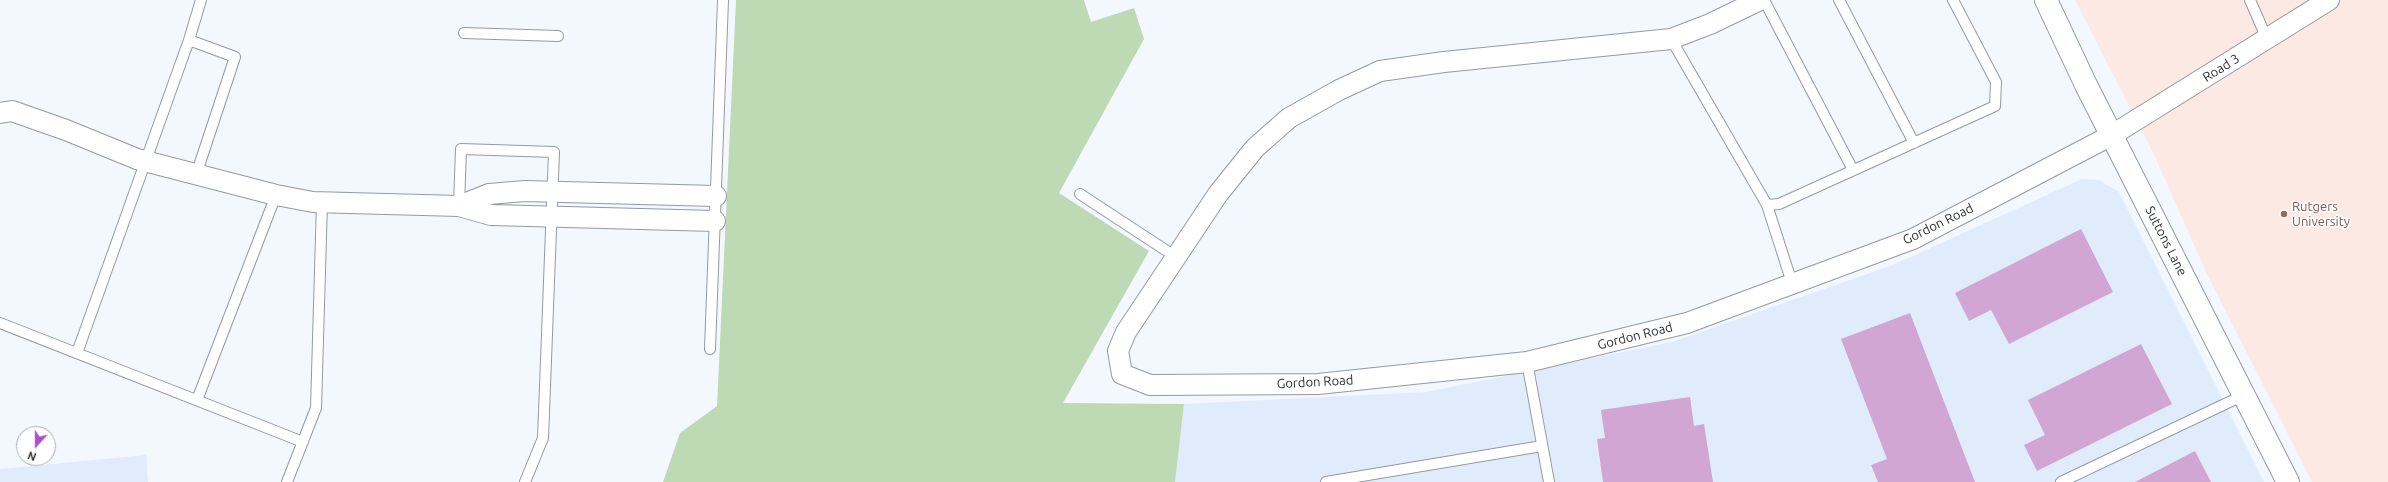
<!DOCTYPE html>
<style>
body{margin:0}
#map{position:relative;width:2388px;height:482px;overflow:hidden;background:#f3f8ff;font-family:Ubuntu,sans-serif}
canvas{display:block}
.north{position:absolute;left:16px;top:426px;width:40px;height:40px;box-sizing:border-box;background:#fff;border:1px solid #abacad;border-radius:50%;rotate:201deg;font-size:11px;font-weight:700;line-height:16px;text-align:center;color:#2c2f32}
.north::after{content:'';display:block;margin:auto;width:14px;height:18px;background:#a753c3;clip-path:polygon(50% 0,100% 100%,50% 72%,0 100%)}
</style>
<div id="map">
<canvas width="2388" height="482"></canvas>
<div class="north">N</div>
</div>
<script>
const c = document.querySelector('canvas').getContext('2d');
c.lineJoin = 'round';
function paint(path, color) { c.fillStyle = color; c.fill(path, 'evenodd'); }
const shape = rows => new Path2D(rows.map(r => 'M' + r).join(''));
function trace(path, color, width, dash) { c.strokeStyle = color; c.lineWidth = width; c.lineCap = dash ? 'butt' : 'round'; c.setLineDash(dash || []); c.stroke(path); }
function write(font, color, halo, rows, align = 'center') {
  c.font = font + ' Ubuntu,sans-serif'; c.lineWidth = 3; c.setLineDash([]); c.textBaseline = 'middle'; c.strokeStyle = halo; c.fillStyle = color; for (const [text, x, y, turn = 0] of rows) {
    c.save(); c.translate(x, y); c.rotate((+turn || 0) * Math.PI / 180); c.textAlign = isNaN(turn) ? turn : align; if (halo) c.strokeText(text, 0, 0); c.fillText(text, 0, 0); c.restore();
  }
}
paint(shape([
 [2082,179,2099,180,2119,192,2264,482,1175,482,1184,404,1426,392,1672,342,1893,265],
 [146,455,148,482,0,482,0,469]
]), '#e0ecfb');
paint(shape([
 [2075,0,2388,0,2388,482,2312,482,2206,272,2155,157]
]), '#fde9e3');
paint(shape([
 [736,0,1084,0,1091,22,1134,8,1144,39,1059,193,1149,251,1063,403,1184,404,1175,482,663,482,680,433,717,406]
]), '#bddab4');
paint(shape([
 [2081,229,2113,292,2009,344,1991,310,1969,321,1955,293],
 [1910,313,1975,482,1878,482,1871,465,1887,459,1841,339],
 [2141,344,2172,404,2037,471,2024,445,2045,435,2028,400],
 [1690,397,1694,426,1704,424,1713,482,1603,482,1597,439,1605,438,1601,410],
 [2195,451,2211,482,2135,482]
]), '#d1a6d3');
const lane = shape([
 [1764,0,1853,170],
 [1839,0,1914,143],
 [2250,0,2267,39],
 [464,33,558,36],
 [1671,39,1767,205,1779,204,1995,106,1996,82,1953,0],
 [189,40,235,57,196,175],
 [1080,194,1176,257],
 [1767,205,1792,283],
 [459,206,461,149,554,152,543,438,525,482],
 [0,323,303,442],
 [710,349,723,0],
 [77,353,189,40,201,0],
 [1527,362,1549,482],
 [197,400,276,195],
 [287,482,316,408,322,202],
 [1326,482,1542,446],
 [2061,482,2244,395]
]);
const street = shape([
 [1760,0,1710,24,1671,39,1444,62,1380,71,1339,90,1289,118,1255,148,1218,194,1126,332,1118,351,1122,374,1150,385,1318,384,1527,362,1687,323,1913,239,2112,135,2329,0],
 [0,113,12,111,66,130,137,159,276,195,313,202,459,206,491,215,715,221],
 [459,206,489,194,525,191,716,196]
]);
const secondary = shape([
 [2046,0,2086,85,2288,482]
]);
trace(lane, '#939aa1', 12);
trace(street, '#939aa1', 22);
trace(secondary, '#939aa1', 24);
trace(lane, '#fff', 10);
trace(street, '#fff', 20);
trace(secondary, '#fff', 22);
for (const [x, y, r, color] of [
 [2284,214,4,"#8d6e63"]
]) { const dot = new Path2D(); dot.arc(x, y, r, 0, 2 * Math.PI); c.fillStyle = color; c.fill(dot); trace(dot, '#fff', 1.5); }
write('13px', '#2c2f32', '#fff', [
 ["Road 3",2221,68,-32],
 ["Gordon Road",1938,224,-26],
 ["Suttons Lane",2166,241,63],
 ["Gordon Road",1635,336,-14],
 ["Gordon Road",1315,382,-3]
]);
write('13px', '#785e54', '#fff', [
 ["Rutgers",2292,207],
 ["University",2292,222]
], 'left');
</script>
